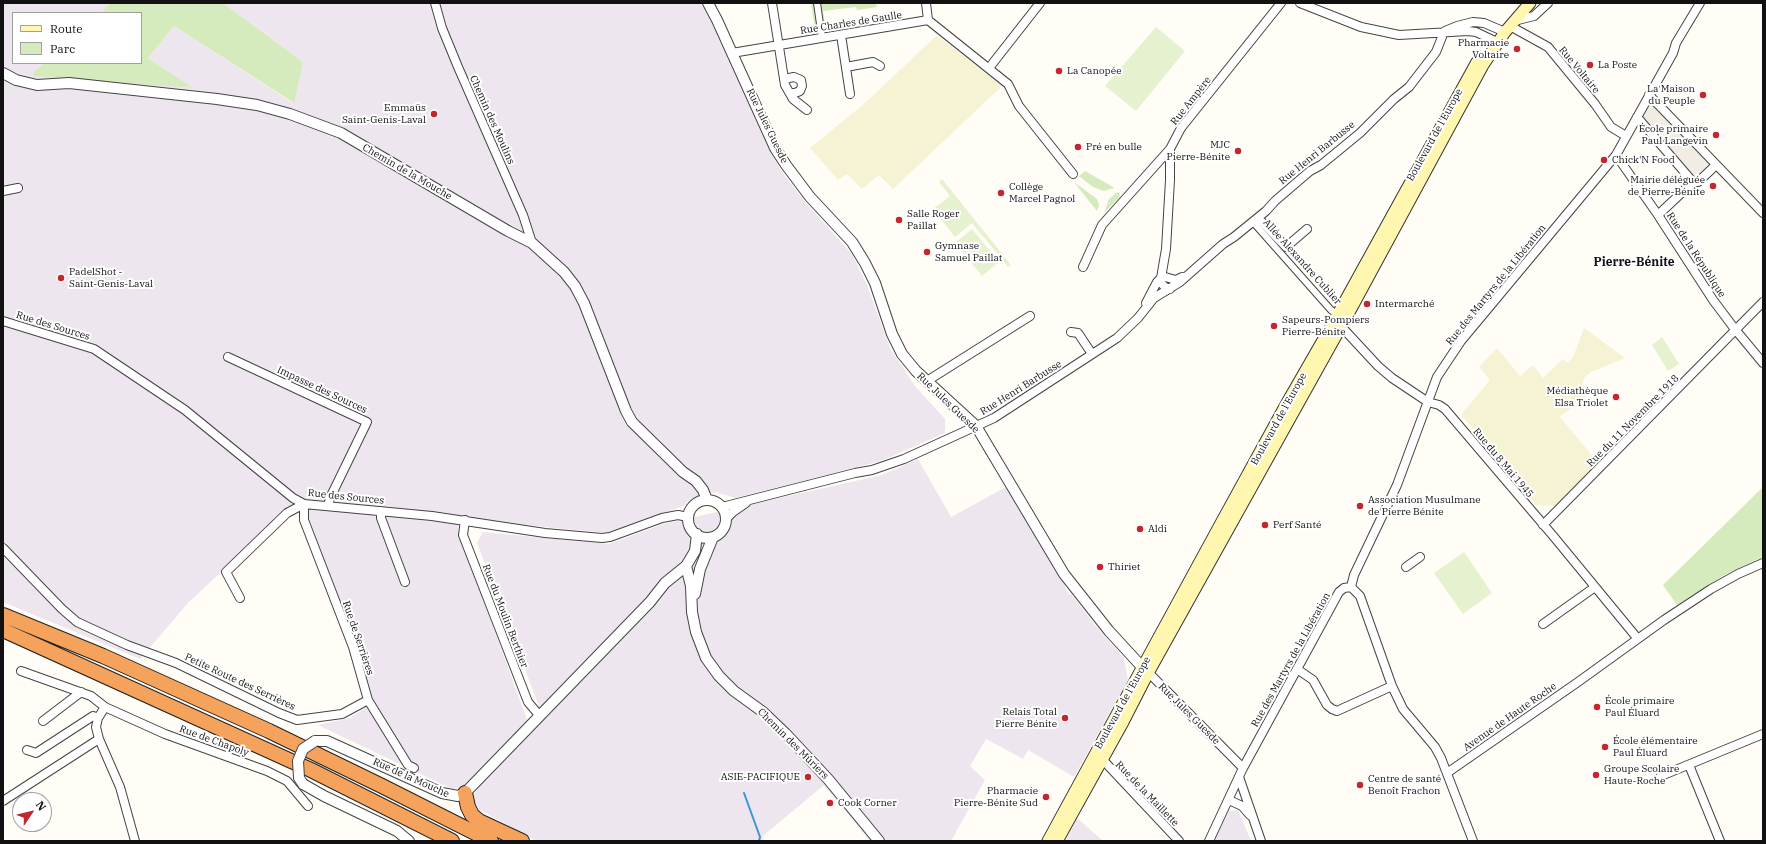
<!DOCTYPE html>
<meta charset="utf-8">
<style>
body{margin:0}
#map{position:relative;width:1766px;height:844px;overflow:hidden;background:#fffdf5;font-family:"IBM Plex Serif",serif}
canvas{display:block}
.frame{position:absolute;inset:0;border:4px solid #111;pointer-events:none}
.legend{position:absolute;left:12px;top:12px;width:130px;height:52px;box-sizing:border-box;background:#fff;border:1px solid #a0a0a0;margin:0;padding:5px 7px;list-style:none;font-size:12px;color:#111}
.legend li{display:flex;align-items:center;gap:8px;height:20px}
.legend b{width:20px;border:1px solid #a0a0a0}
.north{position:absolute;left:12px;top:792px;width:40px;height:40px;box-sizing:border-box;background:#fff;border:1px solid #a0a0a0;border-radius:50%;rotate:55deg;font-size:11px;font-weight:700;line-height:16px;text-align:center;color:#111}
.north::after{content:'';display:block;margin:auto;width:14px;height:18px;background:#c4262e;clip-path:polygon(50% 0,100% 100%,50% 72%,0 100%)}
</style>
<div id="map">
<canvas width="1766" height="844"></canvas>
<div class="frame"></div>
<ul class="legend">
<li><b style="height:5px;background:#fff6b0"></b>Route</li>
<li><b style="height:11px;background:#d5ebbd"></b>Parc</li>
</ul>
<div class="north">N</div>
</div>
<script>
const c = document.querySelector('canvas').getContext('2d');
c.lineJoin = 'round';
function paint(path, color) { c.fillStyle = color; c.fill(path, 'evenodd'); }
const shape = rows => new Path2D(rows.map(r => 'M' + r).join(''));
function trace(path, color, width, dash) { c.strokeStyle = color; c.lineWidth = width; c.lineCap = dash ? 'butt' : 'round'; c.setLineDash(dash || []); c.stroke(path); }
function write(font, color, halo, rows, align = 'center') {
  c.font = font + ' "IBM Plex Serif",serif'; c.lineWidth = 4; c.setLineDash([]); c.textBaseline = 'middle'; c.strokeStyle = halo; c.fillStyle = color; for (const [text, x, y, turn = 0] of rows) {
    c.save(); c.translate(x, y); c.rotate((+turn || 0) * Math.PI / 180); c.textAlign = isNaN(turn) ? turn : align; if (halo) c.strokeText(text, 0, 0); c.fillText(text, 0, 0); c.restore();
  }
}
paint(shape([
 [3,3,110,3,101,13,13,13,13,63,44,63,34,71,192,88,148,58,174,26,293,103,303,62,223,3,700,3,707,13,764,139,780,169,806,203,852,254,867,285,890,348,915,386,945,419,945,433,881,461,735,498,715,492,689,500,684,506,606,533,505,523,459,515,458,531,528,722,466,786,452,789,318,725,350,718,374,702,310,520,293,504,188,603,140,659,3,602],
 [918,459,951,517,1006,487,1064,584,1069,595,1071,594,1095,625,1124,658,1128,680,1074,777,1028,750,1023,759,986,739,970,766,985,780,951,841,870,841,824,785,763,836,764,838,761,841,536,841,475,807,471,799,489,772,543,717,477,543,483,532,609,544,663,524,882,475],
 [1238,810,1251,841,1214,841,1229,811],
 [1077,818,1103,841,1065,841]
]), '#eee6ef');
paint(shape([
 [937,35,1002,86,893,189,879,175,862,189,847,174,838,180,810,148,865,103],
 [1584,328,1625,358,1591,372,1585,377,1583,382,1584,398,1560,417,1599,464,1554,506,1536,505,1461,415,1490,380,1479,367,1497,348,1520,376,1533,365,1543,378,1563,359,1567,363,1573,357]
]), '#f6f3d4');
paint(shape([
 [110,3,223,3,303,62,294,103,174,26,148,58,193,88,33,76,34,71,44,63,141,63,141,13,101,13],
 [811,3,876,3,877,7,857,10,856,7,823,11,826,33,816,34],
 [1085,171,1113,187,1114,188,1104,191,1093,187,1079,176],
 [1074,182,1097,199,1099,205,1097,211],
 [1116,193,1119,193,1120,197,1104,213,1109,199],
 [1763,487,1763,557,1724,575,1677,605,1663,585]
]), '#d5ebbd');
paint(shape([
 [1156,27,1185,51,1136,111,1105,86],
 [942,179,1011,265,1008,267,972,223,955,237,933,209,950,196,939,182],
 [972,229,999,262,982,276,955,243],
 [1662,337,1679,364,1668,371,1652,345],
 [1464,552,1492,593,1463,614,1434,573]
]), '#e6f2cf');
paint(shape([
 [1650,102,1712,164,1695,180,1643,118,1642,115]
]), '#f1ede2');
trace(shape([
 [744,793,760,837,759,841]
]), '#3f96cf', 2);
const pedestrian = shape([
 [817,3,822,38],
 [1253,222,1331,310,1338,315]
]);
const minor = shape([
 [435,3,442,28,458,67,523,215,532,243],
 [772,3,785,85,793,99,807,110],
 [926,3,928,20],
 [1300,3,1361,27,1399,35,1468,31,1476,32,1497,42],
 [1514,21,1534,16,1548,3],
 [1510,26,1548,47,1595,104,1611,127,1626,136],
 [1445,31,1457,26,1473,22,1484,23,1505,32],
 [841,35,850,94],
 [732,53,928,20,1008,84,1019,106,1073,174],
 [846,67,873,62,880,66],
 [989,68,1040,3],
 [784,79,794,77,801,80,802,86,800,91,795,93,790,93],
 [1649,95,1763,213],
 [1637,117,1693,182],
 [1616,155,1658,215,1713,300,1734,328,1763,363],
 [1693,182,1698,182,1716,165],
 [3,191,18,188],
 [1658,215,1693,182],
 [1258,218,1286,247,1307,229],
 [1083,267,1102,225,1170,149],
 [1170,289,1165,287,1161,283,1161,278,1166,249,1170,180,1170,149,1181,128,1281,3],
 [1146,303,1157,282,1161,278,1165,277,1176,280,1182,277],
 [3,321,94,349,185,410,293,498,304,504,432,516,545,533,602,538,610,537,662,518,678,515,688,517],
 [1338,323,1378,366,1392,378,1428,402,1439,405,1445,409,1554,537,1638,639],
 [1071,332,1078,333,1092,354],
 [228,357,367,422,330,498,328,506],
 [927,381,1030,316],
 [304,504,304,520,353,647,368,700,408,765,414,768],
 [722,507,855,473,872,470,904,459,994,418,1117,338,1138,318,1154,298,1180,282,1223,244,1234,237,1266,211,1275,201,1310,171,1321,165,1360,133,1394,99,1409,87,1436,52,1444,32],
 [381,511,381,518,405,582],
 [726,519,733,512,746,503],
 [465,520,463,535,528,702,539,715],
 [1543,525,1763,302],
 [3,548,62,609,77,622,127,645,176,663,279,713,297,720,342,714,368,700],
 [1406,567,1420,557],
 [1351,587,1360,596,1392,686,1403,709,1435,747,1441,758,1473,841],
 [240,598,226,572,287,513,304,504],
 [1543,624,1595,587],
 [1145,669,1243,768],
 [1297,669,1313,680,1327,705,1332,709,1337,711,1392,686],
 [21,671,91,696,105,707],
 [43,721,81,692],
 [27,750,36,753,93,716,98,718],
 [1102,759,1179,841],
 [1689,765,1720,841],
 [1447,773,1578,682,1664,620,1711,589,1738,574,1763,563],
 [1661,776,1763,734],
 [1239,777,1261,841],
 [1229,800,1242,806,1250,815],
 [3,801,99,739],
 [135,841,120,787,99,739,96,727,98,718,105,707,165,734,267,771,287,781,308,806],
 [1209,841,1243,768,1339,592,1344,588,1351,587,1354,575,1397,485,1437,377,1461,341,1616,155,1673,53,1676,43,1700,3]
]);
const tertiary = shape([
 [708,3,717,20,775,148,786,165,810,197,852,242,865,263,875,283,892,334,902,354,916,371,976,426,1064,574,1109,631,1143,668],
 [3,73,16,80,37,85,69,83,217,99,257,105,290,114,341,133,508,231,532,243,564,272,575,286,584,303,626,411,632,422,683,472,696,481,703,490,707,500],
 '688 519a19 19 0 1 1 38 0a19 19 0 1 1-38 0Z',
 [686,566,691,586,692,612,696,632,706,658,719,676,734,691,763,712,785,733,828,779,879,841],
 [695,594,700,569,713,537],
 [315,741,327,741,442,793,458,796,465,793,650,602,665,583,686,566,695,551,697,534],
 [303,784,324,796,397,831,409,841]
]);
const secondary = shape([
 [1048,841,1220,525,1287,403,1333,323,1477,62],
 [1057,841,1123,722,1148,673,1353,305,1483,65,1505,32,1530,3]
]);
const motorway = shape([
 [3,615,103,656,269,731,382,786,491,841],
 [3,630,311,770,452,841],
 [465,793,468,807,472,815,479,821,522,841]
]);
trace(pedestrian, '#444', 8);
trace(minor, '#444', 10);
trace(tertiary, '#444', 12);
trace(secondary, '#333', 13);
trace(motorway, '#222', 16);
trace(pedestrian, '#fff', 6);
trace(minor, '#fff', 8);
trace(tertiary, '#fff', 10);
trace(secondary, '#fff6b0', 11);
trace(motorway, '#f5a25d', 14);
const tertiaryBridge = shape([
 [303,784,299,778,298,761,303,749,315,741]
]);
trace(tertiaryBridge, '#444', 12, []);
trace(tertiaryBridge, '#fff', 10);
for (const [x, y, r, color] of [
 [1517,49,4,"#c4262e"],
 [1590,65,4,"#c4262e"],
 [1059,71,4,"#c4262e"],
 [1703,95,4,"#c4262e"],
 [434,114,4,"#c4262e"],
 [1716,135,4,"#c4262e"],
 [1078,147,4,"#c4262e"],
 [1238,151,4,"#c4262e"],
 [1604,160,4,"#c4262e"],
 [1713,186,4,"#c4262e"],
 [1001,193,4,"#c4262e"],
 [899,220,4,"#c4262e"],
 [927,252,4,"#c4262e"],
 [61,278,4,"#c4262e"],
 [1367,304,4,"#c4262e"],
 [1274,326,4,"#c4262e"],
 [1616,397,4,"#c4262e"],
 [1360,506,4,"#c4262e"],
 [1265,525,4,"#c4262e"],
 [1140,529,4,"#c4262e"],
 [1100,567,4,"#c4262e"],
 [1597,707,4,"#c4262e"],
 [1065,718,4,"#c4262e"],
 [1605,747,4,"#c4262e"],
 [1596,775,4,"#c4262e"],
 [808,777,4,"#c4262e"],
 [1360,785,4,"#c4262e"],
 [1046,797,4,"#c4262e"],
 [830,803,4,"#c4262e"]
]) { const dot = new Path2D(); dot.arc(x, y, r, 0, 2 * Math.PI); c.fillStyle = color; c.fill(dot); trace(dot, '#fff', 1.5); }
write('10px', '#111', '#fff', [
 ["Rue Charles de Gaulle",851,23,-9],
 ["Rue Voltaire",1579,70,50],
 ["Rue Ampère",1191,101,-52],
 ["Chemin des Moulins",492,120,66],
 ["Rue Jules Guesde",767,126,64],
 ["Boulevard de l'Europe",1435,135,-61],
 ["Rue Henri Barbusse",1317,153,-39],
 ["Chemin de la Mouche",407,172,30],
 ["Rue de la République",1696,255,57],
 ["Allée Alexandre Cublier",1302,262,48],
 ["Rue des Martyrs de la Libération",1496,285,-51],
 ["Rue des Sources",53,326,17],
 ["Rue Henri Barbusse",1021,388,-32],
 ["Impasse des Sources",322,390,25],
 ["Rue Jules Guesde",948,403,44],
 ["Boulevard de l'Europe",1279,419,-61],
 ["Rue du 11 Novembre 1918",1633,421,-45],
 ["Rue du 8 Mai 1945",1503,463,50],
 ["Rue des Sources",346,497,6],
 ["Rue du Moulin Berthier",505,616,69],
 ["Rue de Serrières",358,638,71],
 ["Rue des Martyrs de la Libération",1291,660,-61],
 ["Petite Route des Serrières",240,682,25],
 ["Boulevard de l'Europe",1123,703,-61],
 ["Rue Jules Guesde",1189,714,45],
 ["Avenue de Haute Roche",1510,717,-35],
 ["Rue de Chapoly",214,741,20],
 ["Chemin des Mûriers",793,744,45],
 ["Rue de la Mouche",411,778,24],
 ["Rue de la Maillette",1147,794,46]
]);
write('10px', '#111', '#fff', [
 ["Pharmacie",1509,43,"right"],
 ["Voltaire",1509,55,"right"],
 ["La Poste",1598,65],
 ["La Canopée",1067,71],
 ["La Maison",1695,89,"right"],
 ["du Peuple",1695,101,"right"],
 ["Emmaüs",426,108,"right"],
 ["Saint-Genis-Laval",426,120,"right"],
 ["École primaire",1708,129,"right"],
 ["Paul Langevin",1708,141,"right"],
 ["MJC",1230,145,"right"],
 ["Pierre-Bénite",1230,157,"right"],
 ["Pré en bulle",1086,147],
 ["Chick'N Food",1612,160],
 ["Mairie déléguée",1705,180,"right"],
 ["de Pierre-Bénite",1705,192,"right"],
 ["Collège",1009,187],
 ["Marcel Pagnol",1009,199],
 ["Salle Roger",907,214],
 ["Paillat",907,226],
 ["Gymnase",935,246],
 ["Samuel Paillat",935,258],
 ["PadelShot -",69,272],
 ["Saint-Genis-Laval",69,284],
 ["Intermarché",1375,304],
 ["Sapeurs-Pompiers",1282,320],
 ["Pierre-Bénite",1282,332],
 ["Médiathèque",1608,391,"right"],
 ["Elsa Triolet",1608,403,"right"],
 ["Association Musulmane",1368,500],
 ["de Pierre Bénite",1368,512],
 ["Perf Santé",1273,525],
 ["Aldi",1148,529],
 ["Thiriet",1108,567],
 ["École primaire",1605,701],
 ["Paul Éluard",1605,713],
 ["Relais Total",1057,712,"right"],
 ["Pierre Bénite",1057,724,"right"],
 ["École élémentaire",1613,741],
 ["Paul Éluard",1613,753],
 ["Groupe Scolaire",1604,769],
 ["Haute-Roche",1604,781],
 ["ASIE-PACIFIQUE",800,777,"right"],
 ["Centre de santé",1368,779],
 ["Benoît Frachon",1368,791],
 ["Pharmacie",1038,791,"right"],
 ["Pierre-Bénite Sud",1038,803,"right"],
 ["Cook Corner",838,803]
], 'left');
write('bold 12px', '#111', '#fff', [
 ["Pierre-Bénite",1634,263]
]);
</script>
